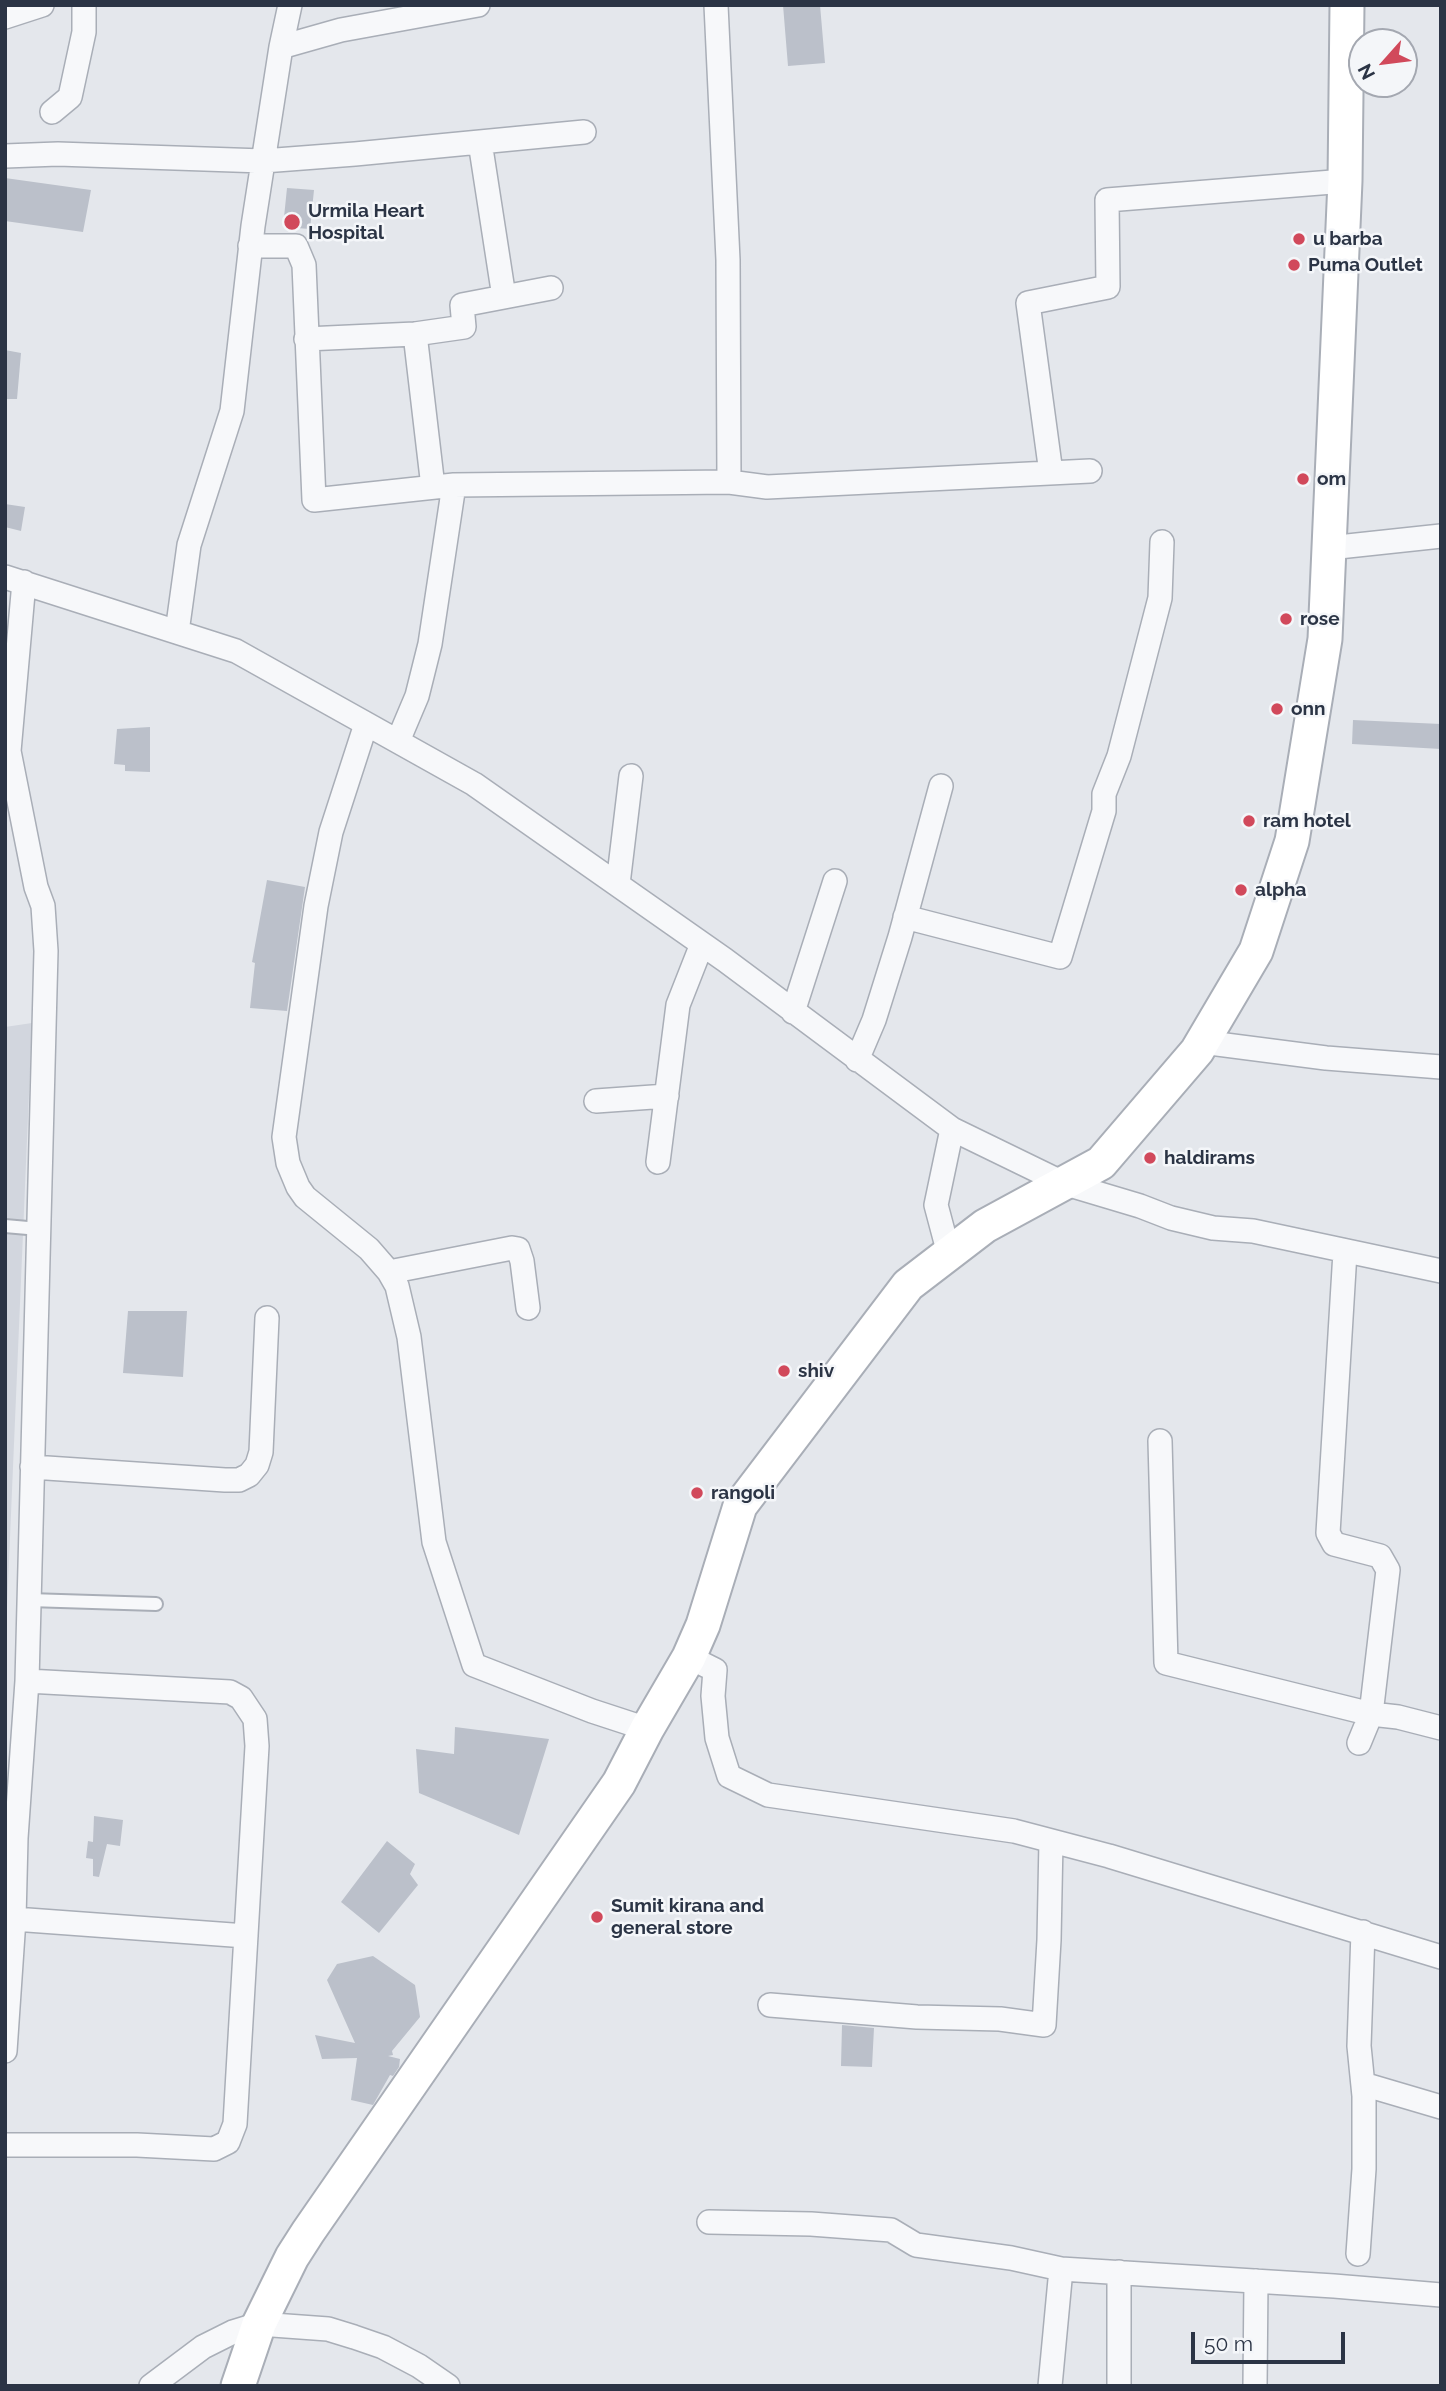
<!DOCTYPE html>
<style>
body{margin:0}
#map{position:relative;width:1446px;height:2391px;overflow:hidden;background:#e4e7ec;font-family:Raleway,sans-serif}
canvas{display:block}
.frame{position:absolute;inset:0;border:7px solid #2b3445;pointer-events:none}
.north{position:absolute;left:1348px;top:28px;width:70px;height:70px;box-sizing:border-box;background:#f4f6f9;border:2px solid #a4a8b1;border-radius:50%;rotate:242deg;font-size:19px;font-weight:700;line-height:28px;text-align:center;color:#2b3445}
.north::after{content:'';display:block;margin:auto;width:24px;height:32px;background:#d1495b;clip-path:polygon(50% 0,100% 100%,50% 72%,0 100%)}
.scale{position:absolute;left:1191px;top:2332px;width:154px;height:32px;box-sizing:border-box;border:4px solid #2b3445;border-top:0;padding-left:9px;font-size:21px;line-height:24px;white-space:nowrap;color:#2b3445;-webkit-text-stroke:5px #f4f6f9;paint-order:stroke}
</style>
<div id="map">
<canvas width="1446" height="2391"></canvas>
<div class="frame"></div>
<div class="north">N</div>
<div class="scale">50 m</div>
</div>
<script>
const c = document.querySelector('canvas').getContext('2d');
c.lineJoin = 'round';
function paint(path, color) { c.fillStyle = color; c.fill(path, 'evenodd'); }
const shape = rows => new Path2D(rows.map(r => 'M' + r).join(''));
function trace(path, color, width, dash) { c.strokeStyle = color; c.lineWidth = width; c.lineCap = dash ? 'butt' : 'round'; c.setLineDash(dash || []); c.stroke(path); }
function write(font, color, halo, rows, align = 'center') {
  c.font = font + ' Raleway,sans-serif'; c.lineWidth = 5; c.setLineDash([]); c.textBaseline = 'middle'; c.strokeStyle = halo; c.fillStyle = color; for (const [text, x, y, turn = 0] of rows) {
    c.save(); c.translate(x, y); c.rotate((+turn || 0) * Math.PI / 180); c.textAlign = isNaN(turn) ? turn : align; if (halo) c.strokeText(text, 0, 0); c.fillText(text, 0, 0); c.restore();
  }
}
paint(shape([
 [32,1023,5,1654,5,1027]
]), '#d2d6de');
paint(shape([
 [783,5,820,5,825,63,788,66],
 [5,178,91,190,83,232,5,221],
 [287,188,314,190,310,229,283,227],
 [5,350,21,353,17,399,5,399],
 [5,504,25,507,21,531,5,527],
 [1353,720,1441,724,1441,749,1352,744],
 [150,727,150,772,125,771,125,765,114,764,117,729],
 [267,880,305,887,287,1011,250,1008,255,963,252,962],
 [128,1311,187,1311,183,1377,123,1373],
 [455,1727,549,1739,519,1835,419,1793,416,1749,454,1754],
 [94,1816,123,1820,120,1846,107,1844,99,1877,93,1876,93,1859,86,1858,88,1841,93,1842],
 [387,1841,415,1864,410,1874,418,1885,379,1933,341,1902],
 [373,1956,415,1985,420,2017,392,2051,393,2055,388,2056,400,2059,399,2067,393,2076,390,2075,373,2105,351,2100,357,2058,322,2059,315,2035,355,2043,327,1980,337,1964],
 [842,2025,874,2028,872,2067,841,2066]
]), '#bbc0ca');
const service = shape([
 [5,1226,39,1229],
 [29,1600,156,1604]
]);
const minor = shape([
 [716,5,728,260,729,482],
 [5,17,42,5],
 [281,47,341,30,478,5],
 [52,112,70,97,84,32,84,5],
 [480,142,504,297],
 [5,156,58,154,263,161,355,154,584,132],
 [250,246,296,246,304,265,314,500,454,485,729,482,767,487,1090,471],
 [415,334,433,487],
 [306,339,415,334,464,327,462,305,551,288],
 [1051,473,1028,303,1108,287,1107,200,1345,181],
 [1329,548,1441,536],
 [5,577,236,651,474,784,725,960,952,1129,1063,1183,1140,1206,1171,1218,1213,1228,1253,1231,1441,1271],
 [177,632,189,545,232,411,253,226,281,47,290,5],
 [366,724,331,832,316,906,284,1137,288,1163,298,1187,305,1197,369,1249,389,1272,397,1286,409,1337,434,1542,474,1665,592,1711,647,1729],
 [398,741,417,696,430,644,454,485],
 [618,884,631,776],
 [905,917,1060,957,1104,811,1104,794,1119,756,1160,598,1162,542],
 [793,1012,835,881],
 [1202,1042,1326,1058,1441,1067],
 [857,1060,874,1020,900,937,941,786],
 [596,1101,667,1096],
 [658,1162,678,1005,702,944],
 [1345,1252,1328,1533,1334,1544,1380,1556,1388,1570,1371,1714,1359,1743],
 [949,1254,936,1205,952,1129],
 [389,1272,512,1248,518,1249,522,1261,528,1308],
 [1160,1441,1166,1663,1371,1714,1398,1717,1441,1728],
 [32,1467,225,1480,239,1480,249,1475,257,1465,261,1452,267,1318],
 [689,1657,715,1670,713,1696,717,1738,729,1776,768,1795,1014,1831,1109,1856,1441,1957],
 [14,1919,246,1936],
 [770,2005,917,2017,1000,2019,1044,2025,1049,1940,1051,1841],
 [5,2051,14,1919,16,1838,27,1681,46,951,43,906,36,887,9,751,24,582],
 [1363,2084,1441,2107],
 [5,2145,137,2145,214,2149,228,2142,235,2124,257,1746,255,1719,241,1698,230,1692,27,1681],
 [709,2222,811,2224,891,2230,916,2245,1011,2258,1061,2269,1334,2286,1441,2295],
 [1358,2254,1364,2169,1364,2096,1359,2046,1363,1932],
 [1119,2272,1119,2386],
 [151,2386,203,2347,233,2332,259,2324,328,2329,354,2337,383,2347,419,2366,448,2386],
 [1050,2386,1061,2269],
 [1255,2386,1256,2281]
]);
const secondary = shape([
 [238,2386,259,2324,292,2257,308,2232,619,1783,647,1729,689,1657,703,1625,740,1506,908,1285,985,1226,1101,1163,1197,1051,1256,951,1292,841,1325,639,1345,181,1347,5]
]);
trace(service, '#a9aeb7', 16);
trace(minor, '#a9aeb7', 26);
trace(secondary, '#a9aeb7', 37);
trace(service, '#f7f8fa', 12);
trace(minor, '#f7f8fa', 23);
trace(secondary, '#fff', 33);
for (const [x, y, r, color] of [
 [292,222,9,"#d1495b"],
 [1299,239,7,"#d1495b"],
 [1294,265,7,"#d1495b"],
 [1303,479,7,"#d1495b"],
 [1286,619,7,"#d1495b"],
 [1277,709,7,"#d1495b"],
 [1249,821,7,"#d1495b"],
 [1241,890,7,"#d1495b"],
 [1150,1158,7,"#d1495b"],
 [784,1371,7,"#d1495b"],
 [697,1493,7,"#d1495b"],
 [597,1917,7,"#d1495b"]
]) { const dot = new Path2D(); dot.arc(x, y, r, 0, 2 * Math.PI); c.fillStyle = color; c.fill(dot); trace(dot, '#f4f6f9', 2.5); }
write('bold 19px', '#2b3445', '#f4f6f9', [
 ["Urmila Heart",308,211],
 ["Hospital",308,233],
 ["u barba",1313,239],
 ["Puma Outlet",1308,265],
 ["om",1317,479],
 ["rose",1300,619],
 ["onn",1291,709],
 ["ram hotel",1263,821],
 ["alpha",1255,890],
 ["haldirams",1164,1158],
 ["shiv",798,1371],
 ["rangoli",711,1493],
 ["Sumit kirana and",611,1906],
 ["general store",611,1928]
], 'left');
</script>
